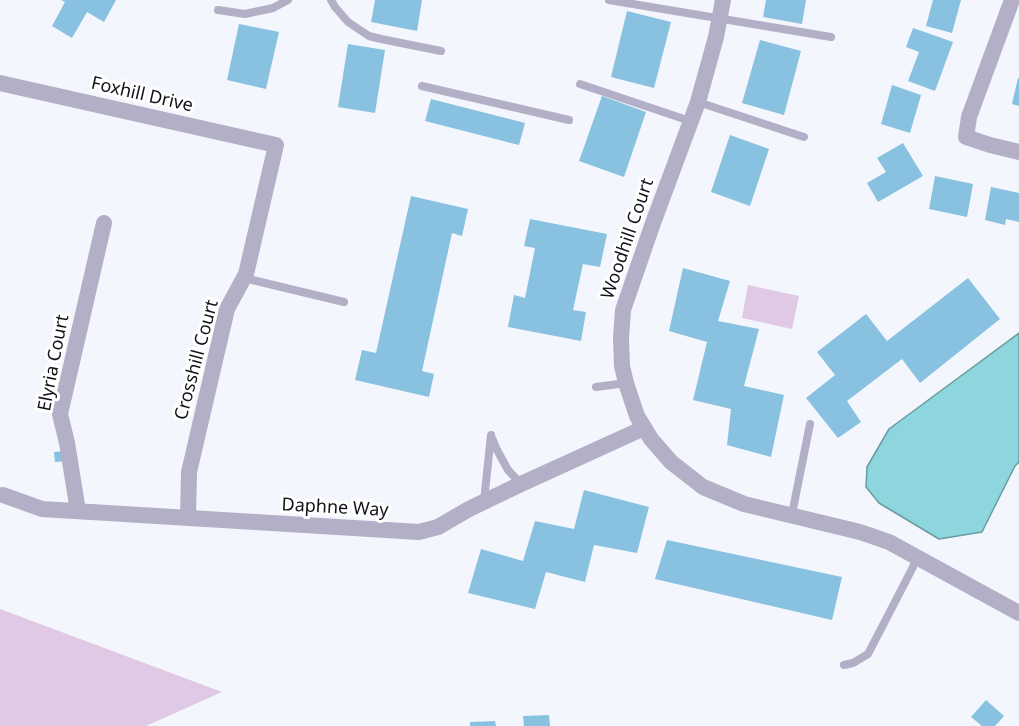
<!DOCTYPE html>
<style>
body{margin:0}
canvas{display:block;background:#f3f6fc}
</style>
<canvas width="1019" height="726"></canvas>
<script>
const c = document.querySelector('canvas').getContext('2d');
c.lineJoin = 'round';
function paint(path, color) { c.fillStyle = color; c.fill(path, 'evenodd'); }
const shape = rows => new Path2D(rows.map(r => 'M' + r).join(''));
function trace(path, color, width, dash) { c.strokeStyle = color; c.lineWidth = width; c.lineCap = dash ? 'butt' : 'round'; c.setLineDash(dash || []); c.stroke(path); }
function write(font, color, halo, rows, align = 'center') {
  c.font = font + ' "Noto Sans",sans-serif'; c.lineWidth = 6; c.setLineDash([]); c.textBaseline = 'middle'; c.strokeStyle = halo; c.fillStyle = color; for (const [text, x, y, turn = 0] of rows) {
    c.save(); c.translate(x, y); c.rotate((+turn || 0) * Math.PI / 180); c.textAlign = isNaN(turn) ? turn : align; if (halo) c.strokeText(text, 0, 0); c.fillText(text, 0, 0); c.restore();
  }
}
paint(shape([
 [748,285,799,296,792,329,742,318],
 [0,609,222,692,146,726,0,726]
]), '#dfc9e4');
const water = shape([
 [1019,333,1019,462,1015,466,982,532,939,539,879,503,866,487,867,467,889,429,1019,333]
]);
paint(water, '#8dd6dd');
trace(water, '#689ca2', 1.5);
paint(shape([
 [61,0,116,0,104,22,87,12,72,38,52,26,65,2],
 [375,0,422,0,417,31,371,22],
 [766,0,806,0,802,24,763,17],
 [933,0,961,0,952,33,926,26],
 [627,11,671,22,654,88,611,77],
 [239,24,279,32,266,89,227,80],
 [913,28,953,42,935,91,908,81,919,52,906,47],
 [760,40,801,51,784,115,742,103],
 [348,44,385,50,375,113,338,107],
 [1018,78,1019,78,1019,106,1012,104],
 [892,85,921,95,910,133,881,124],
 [602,96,646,112,624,177,579,161],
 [431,99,525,123,519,145,425,121],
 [730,135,769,149,750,206,711,192],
 [903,143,923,176,878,202,867,183,886,172,877,158],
 [935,176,973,184,967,217,929,209],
 [991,187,1019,193,1019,222,1006,219,1005,225,985,220],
 [411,196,468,209,462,236,452,233,422,371,434,374,429,397,355,380,362,350,376,353],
 [530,219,607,234,600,267,583,264,573,310,586,312,581,341,508,327,514,295,525,298,535,248,524,246],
 [683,268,730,281,718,321,759,329,744,386,784,395,771,457,727,445,731,409,693,400,707,342,669,331],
 [968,278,1000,319,920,383,902,359,847,401,861,422,838,438,806,398,835,375,817,352,866,314,887,341],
 [65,451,66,461,55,462,54,452],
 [584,490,649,507,637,553,594,545,585,582,546,572,535,609,468,593,481,549,523,561,535,521,574,529],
 [667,540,842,577,832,620,655,579],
 [986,700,1004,716,995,726,982,726,971,717],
 [549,715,550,726,524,726,523,716],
 [495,721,496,726,470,726,470,722]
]), '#89c1e1');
trace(shape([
 [331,0,335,7,348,22,369,36,381,39,441,51],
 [609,0,831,37],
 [218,10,245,14,273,8,288,0],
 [580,84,690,121],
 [422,86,569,120],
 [698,102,804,137],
 [244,278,344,302],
 [596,387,626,383],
 [492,438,497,450,508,470,521,484],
 [484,501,491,435],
 [792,514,810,424],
 [844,665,853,663,868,654,913,567,917,557]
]), '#b2afc6', 8);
trace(shape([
 [723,0,716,37,698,102,653,223,623,310,621,338,622,366,626,383,637,416,651,439,671,462,703,487,744,504,860,532,889,542,1019,613],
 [1012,0,969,117,966,137,990,145,1019,152],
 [0,83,276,145,246,274,227,309,189,472,188,518],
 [3,495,42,509,419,532,438,527,469,509,521,484,644,428],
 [78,511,67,443,60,414,104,223]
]), '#b2afc6', 16);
write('18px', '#101318', '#fff', [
 ["Foxhill Drive",142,95,13],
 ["Woodhill Court",628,239,-71],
 ["Crosshill Court",197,360,-75],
 ["Elyria Court",54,363,-79],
 ["Daphne Way",335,508,3]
]);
</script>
